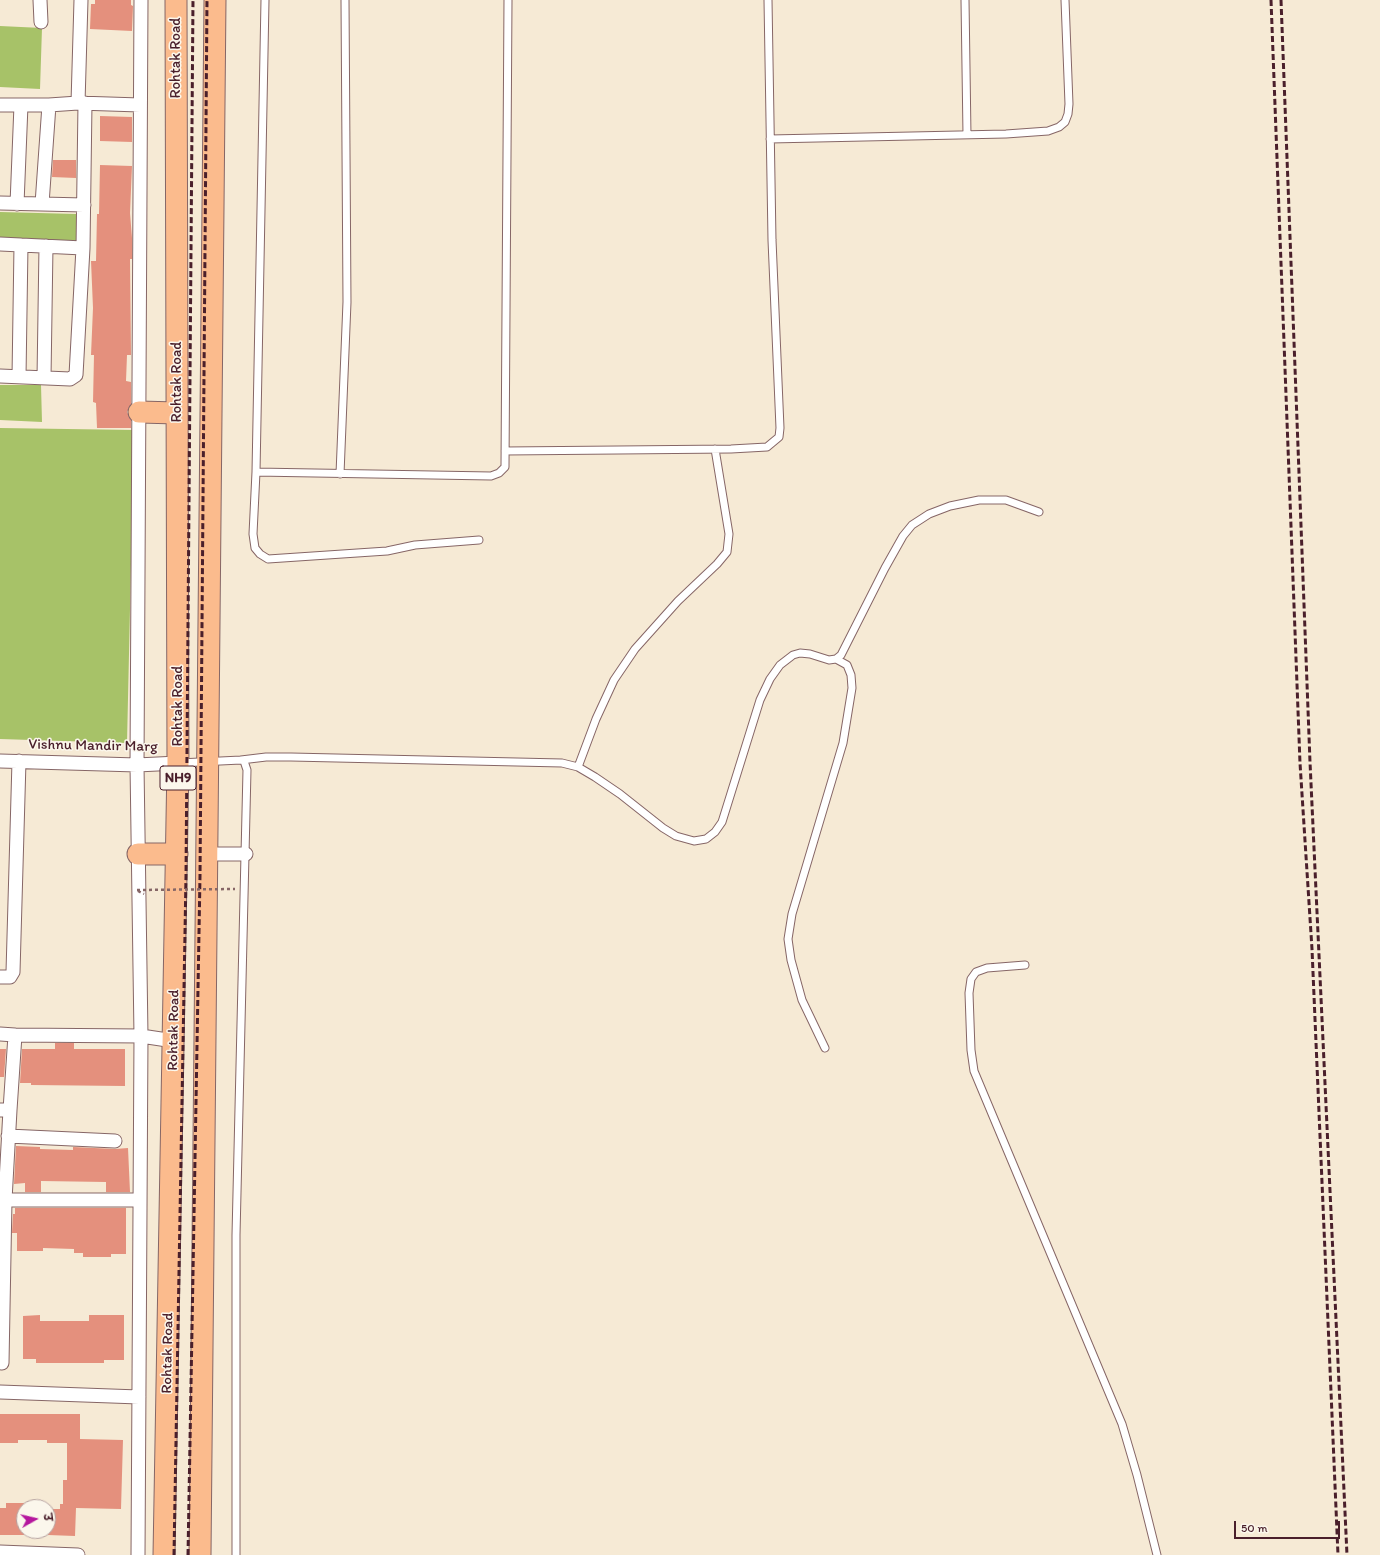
<!DOCTYPE html>
<meta charset="utf-8">
<style>
body{margin:0}
#map{position:relative;width:1380px;height:1555px;overflow:hidden;background:#f6ead5;font-family:Itim,"Playpen Sans Deva",sans-serif}
canvas{display:block}
.north{position:absolute;left:16px;top:1499px;width:40px;height:40px;box-sizing:border-box;background:#fbf7ec;border:1px solid #b4a19f;border-radius:50%;rotate:82deg;font-size:11px;font-weight:700;line-height:16px;text-align:center;color:#4a1f2b}
.north::after{content:'';display:block;margin:auto;width:14px;height:18px;background:#b5179e;clip-path:polygon(50% 0,100% 100%,50% 72%,0 100%)}
.scale{position:absolute;left:1234px;top:1521px;width:106px;height:18px;box-sizing:border-box;border:2px solid #4a1f2b;border-top:0;padding-left:5px;font-size:12px;line-height:14px;white-space:nowrap;color:#4a1f2b;-webkit-text-stroke:3px #fbf7ec;paint-order:stroke}
</style>
<div id="map">
<canvas width="1380" height="1555"></canvas>
<div class="north">उ</div>
<div class="scale">50 m</div>
</div>
<script>
const c = document.querySelector('canvas').getContext('2d');
c.lineJoin = 'round';
function paint(path, color) { c.fillStyle = color; c.fill(path, 'evenodd'); }
const shape = rows => new Path2D(rows.map(r => 'M' + r).join(''));
function trace(path, color, width, dash) { c.strokeStyle = color; c.lineWidth = width; c.lineCap = dash ? 'butt' : 'round'; c.setLineDash(dash || []); c.stroke(path); }
function write(font, color, halo, rows, align = 'center') {
  c.font = font + ' Itim,sans-serif'; c.lineWidth = 3; c.setLineDash([]); c.textBaseline = 'middle'; c.strokeStyle = halo; c.fillStyle = color; for (const [text, x, y, turn = 0] of rows) {
    c.save(); c.translate(x, y); c.rotate((+turn || 0) * Math.PI / 180); c.textAlign = isNaN(turn) ? turn : align; if (halo) c.strokeText(text, 0, 0); c.fillText(text, 0, 0); c.restore();
  }
}
paint(shape([
 [0,26,42,28,40,89,0,87],
 [0,212,76,214,76,242,0,240],
 [0,385,41,385,42,422,0,420],
 [0,428,134,430,127,743,0,739]
]), '#a7c268');
paint(shape([
 [95,0,131,0,131,5,133,6,132,31,90,29,91,4,95,4],
 [100,116,132,117,132,142,100,141],
 [53,160,76,160,76,178,52,177],
 [100,165,132,166,130,213,132,238,132,259,130,259,131,355,127,355,126,381,131,382,131,404,127,412,131,420,131,428,97,428,96,403,93,402,94,355,91,355,93,308,91,261,96,261,97,214,99,214],
 [55,1043,74,1043,74,1049,125,1049,125,1086,31,1085,31,1083,20,1083,22,1049,55,1049],
 [0,1049,6,1049,4,1077,0,1077],
 [16,1146,40,1147,40,1149,73,1150,73,1147,115,1149,128,1148,130,1192,106,1192,106,1182,41,1181,41,1192,25,1192,25,1183,14,1184],
 [15,1208,126,1208,126,1254,111,1254,111,1257,83,1257,83,1253,74,1253,74,1249,43,1248,43,1251,17,1251,17,1233,12,1233,13,1214,15,1214],
 [40,1315,40,1321,89,1321,89,1315,124,1315,124,1360,104,1360,104,1363,36,1363,36,1359,23,1359,23,1316],
 [0,1414,80,1414,80,1439,123,1440,121,1509,76,1508,75,1536,48,1535,48,1509,60,1509,60,1504,63,1504,63,1480,67,1480,67,1443,47,1443,47,1440,18,1440,18,1443,0,1443],
 [6,1503,24,1503,24,1535,0,1535,0,1508,6,1508]
]), '#e4907d');
const service = shape([
 [265,0,256,472,491,476,499,473,505,467,508,0],
 [965,0,967,135],
 [770,139,1006,134,1048,131,1059,127,1065,122,1068,114,1069,104,1065,0],
 [505,451,731,449,767,447,779,437,780,428,772,240,768,0],
 [256,472,253,534,255,548,260,554,268,559,387,551,415,545,479,540],
 [340,474,347,302,345,0],
 [241,760,266,757,291,757,562,763,578,767,595,777,620,794,663,828,676,836,694,841,706,839,715,832,722,822,760,700,770,679,780,665,793,655,800,653,810,654,829,660,836,659,841,655,885,568,903,536,912,525,929,514,950,506,979,500,1006,500,1039,512],
 [179,763,241,760,244,761,247,770,236,1235,236,1555],
 [578,767,596,719,614,680,635,649,678,601,717,564,727,552,729,534,715,449],
 [1025,965,987,968,976,972,971,979,969,993,971,1050,974,1071,1122,1424,1137,1475,1157,1555],
 [825,1048,802,1000,791,960,788,939,792,914,843,743,852,688,851,675,847,665,836,659]
]);
const minor = shape([
 [40,0,41,22],
 [78,103,81,0],
 [0,105,49,105,78,103,140,105],
 [0,203,84,205],
 [17,204,21,105],
 [42,204,49,105],
 [0,244,83,248,85,103],
 [0,376,70,379,76,375,83,248],
 [19,377,21,245],
 [44,378,46,246],
 [0,761,137,765,178,763],
 [208,854,246,854],
 [0,977,10,977,13,972,19,761],
 [0,1034,15,1035],
 [0,1110,10,1110,15,1035,141,1036,174,1041],
 [10,1110,5,1200,140,1200],
 [8,1136,115,1141],
 [0,1199,5,1200,2,1363],
 [0,1392,139,1397],
 [0,1552,78,1555],
 [138,1555,141,1036,137,765,141,0]
]);
const primary = shape([
 [139,412,177,413],
 [138,854,177,854],
 [164,1555,178,763,176,0],
 [200,1555,215,0]
]);
trace(service, '#866666', 9);
trace(minor, '#866666', 15);
trace(primary, '#866666', 23);
trace(service, '#fff', 7);
trace(minor, '#fff', 13);
trace(primary, '#fbbb8d', 21);
trace(shape([
 [1271,0,1300,763,1312,949,1338,1555],
 [1281,0,1310,762,1347,1555],
 [174,1555,186,876,193,0],
 [188,1555,200,876,207,0]
]), '#4a1f2b', 3, [6, 3]);
trace(shape([
 [137,890,235,889],
 [138,891,144,894]
]), '#866666', 2.5, [3, 3]);
for (const [x, y, w] of [
 [178,778,36]
]) { const box = new Path2D(); box.roundRect(x - w / 2, y - 12, w, 24, 3); c.fillStyle = '#fbf7ec'; c.fill(box); trace(box, '#4a1f2b', 1); }
write('bold 14px', '#4a1f2b', null, [
 ["NH9",178,778]
]);
write('15px', '#4a1f2b', '#fbf7ec', [
 ["Rohtak Road",176,58,-90],
 ["Rohtak Road",177,382,-90],
 ["Rohtak Road",178,706,-90],
 ["Vishnu Mandir Marg",93,746,1],
 ["Rohtak Road",174,1030,-89],
 ["Rohtak Road",168,1353,-89]
]);
</script>
